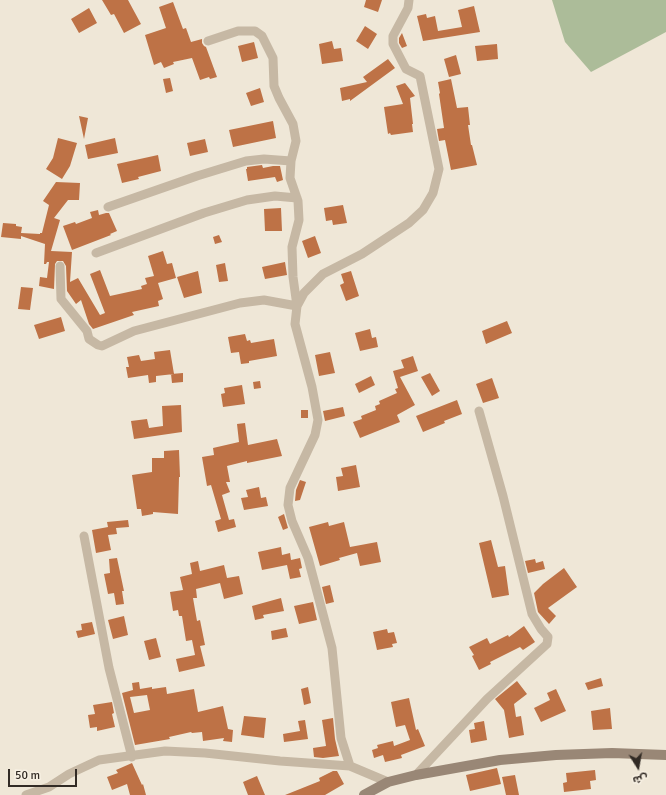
<!DOCTYPE html>
<meta charset="utf-8">
<style>
body{margin:0}
#map{position:relative;width:666px;height:795px;overflow:hidden;background:#efe7d7;font-family:Signika,"Noto Sans Arabic",sans-serif}
canvas{display:block}
.north{position:absolute;left:618px;top:747px;width:40px;height:40px;-webkit-text-stroke:3px #f7f0e3;paint-order:stroke;rotate:169deg;font-size:11px;font-weight:700;line-height:16px;text-align:center;color:#322b25}
.north::after{content:'';display:block;margin:auto;width:14px;height:18px;background:#322b25;clip-path:polygon(50% 0,100% 100%,50% 72%,0 100%)}
.scale{position:absolute;left:8px;top:769px;width:69px;height:18px;box-sizing:border-box;border:2px solid #322b25;border-top:0;padding-left:5px;font-size:12px;line-height:14px;white-space:nowrap;color:#322b25;-webkit-text-stroke:3px #f7f0e3;paint-order:stroke}
</style>
<div id="map">
<canvas width="666" height="795"></canvas>
<div class="north">ش</div>
<div class="scale">50 m</div>
</div>
<script>
const c = document.querySelector('canvas').getContext('2d');
c.lineJoin = 'round';
function paint(path, color) { c.fillStyle = color; c.fill(path, 'evenodd'); }
const shape = rows => new Path2D(rows.map(r => 'M' + r).join(''));
function trace(path, color, width, dash) { c.strokeStyle = color; c.lineWidth = width; c.lineCap = dash ? 'butt' : 'round'; c.setLineDash(dash || []); c.stroke(path); }
paint(shape([
 [552,0,666,0,666,32,591,72,565,42]
]), '#acbc99');
paint(shape([
 [102,0,128,0,141,24,124,33,114,14,111,15],
 [366,0,382,0,378,12,364,7],
 [173,2,183,29,186,28,191,42,202,39,202,43,204,46,206,47,217,77,210,79,209,77,200,80,192,58,173,62,174,64,164,68,161,62,154,65,145,35,166,28,159,7],
 [474,6,480,32,423,41,417,16,426,14,427,18,435,16,438,31,462,27,458,10],
 [89,8,97,23,79,33,71,19],
 [365,26,377,34,368,49,356,41],
 [402,33,407,46,402,48,399,43,399,38],
 [332,41,334,49,341,48,343,61,322,64,319,44],
 [254,42,258,58,242,62,238,46],
 [497,44,498,59,477,61,475,46],
 [456,55,461,74,449,77,444,59],
 [388,59,395,68,350,101,350,99,342,101,340,88,367,82,363,77],
 [170,78,173,91,166,93,163,79],
 [451,79,457,108,468,107,470,125,468,125,471,145,472,145,477,165,451,170,445,140,439,141,437,129,444,128,439,94,440,93,438,82],
 [405,83,415,96,410,98,413,124,412,124,413,132,391,135,390,133,388,134,384,107,403,104,396,86],
 [260,88,264,102,251,106,246,93],
 [79,116,88,118,84,139],
 [273,121,276,138,233,147,229,130],
 [58,138,77,143,70,166,62,179,46,169,53,158],
 [115,138,118,153,88,159,85,145],
 [205,139,208,152,190,156,187,143],
 [158,155,161,171,138,177,139,179,122,183,117,164],
 [262,165,263,168,273,166,280,166,283,180,277,182,275,177,248,181,246,169,247,169,247,167],
 [56,182,80,183,79,200,68,200,54,218,60,220,51,251,72,252,70,282,78,278,100,315,105,313,90,274,100,270,110,296,142,289,141,286,147,284,145,278,154,276,148,256,163,251,167,264,172,263,176,278,158,283,163,299,158,301,159,306,132,312,134,315,93,329,89,324,81,300,76,304,67,291,66,266,63,261,57,261,55,264,54,289,39,286,40,277,47,278,49,262,47,262,46,264,44,264,45,244,21,236,21,239,1,237,3,223,16,224,16,226,22,227,21,233,40,234,40,233,42,233,49,205,43,201],
 [343,205,347,223,333,225,332,220,326,221,324,208],
 [281,208,282,231,265,231,264,209],
 [98,210,99,215,106,213,109,213,117,231,110,234,111,235,72,250,63,226,75,222,76,224,92,218,90,212],
 [219,235,222,242,215,244,213,237],
 [315,236,321,253,308,258,302,241],
 [285,262,287,275,265,279,262,267],
 [225,263,228,281,219,282,216,265],
 [198,271,202,293,184,298,177,277],
 [351,271,359,296,346,301,340,285,344,283,341,274],
 [21,287,33,288,30,310,18,309],
 [61,317,65,331,39,339,34,325],
 [507,321,512,333,486,344,482,331],
 [370,329,372,338,376,337,378,347,360,351,355,333],
 [245,334,247,341,250,340,251,343,274,339,277,356,249,361,249,363,241,364,239,352,231,353,228,337],
 [170,350,174,374,156,376,156,382,149,383,148,375,128,378,126,367,129,367,127,357,139,355,141,361,155,359,154,352],
 [330,352,335,373,319,376,315,355],
 [413,356,418,371,400,377,415,405,397,415,400,422,360,438,353,422,362,419,361,416,376,410,375,406,380,404,379,401,397,393,395,389,398,388,393,371,404,368,401,360],
 [183,373,183,382,172,383,171,374],
 [430,373,440,391,432,396,421,377],
 [371,376,375,385,359,393,355,384],
 [492,378,499,398,483,403,476,384],
 [260,381,261,388,254,389,253,382],
 [242,385,245,404,223,407,221,394,225,393,224,388],
 [457,400,462,414,444,421,445,423,423,432,416,416],
 [181,405,182,432,134,439,131,421,147,419,149,428,163,426,162,406],
 [343,407,345,416,325,421,323,411],
 [301,410,308,410,308,418,301,418],
 [245,423,248,445,277,439,282,456,247,463,247,461,227,466,230,482,226,482,230,492,222,495,229,520,234,519,236,527,218,532,215,521,221,519,211,485,207,486,202,457,214,455,213,448,239,442,237,424],
 [179,450,180,477,179,477,178,514,153,512,153,514,142,516,141,509,137,509,132,475,152,472,152,458,164,458,164,451],
 [356,465,360,487,338,491,336,477,343,476,341,468],
 [300,480,306,482,300,500,295,501,296,490],
 [259,487,261,498,266,497,268,506,244,510,241,498,248,497,246,490],
 [284,514,288,528,283,530,278,517],
 [128,520,129,527,116,528,117,534,108,535,111,550,96,553,92,530,108,527,107,522],
 [328,522,329,526,344,522,350,547,377,542,381,562,360,566,357,553,339,558,340,560,320,566,309,527],
 [491,540,498,567,505,566,509,595,492,598,479,543],
 [281,547,282,555,290,553,291,560,300,558,302,568,299,569,301,577,290,579,287,565,262,570,258,552],
 [117,558,124,591,122,591,124,604,116,605,114,593,108,594,104,574,110,573,109,559],
 [535,559,536,563,543,561,545,569,528,573,525,561],
 [198,561,200,571,224,565,227,578,239,576,243,594,224,599,220,583,196,589,197,598,193,598,197,621,200,620,205,645,200,646,205,666,179,672,176,659,195,655,192,640,186,641,182,616,179,616,178,610,173,611,170,592,183,590,180,577,192,574,190,563],
 [564,568,577,587,548,608,556,616,549,624,538,612,534,593,543,584],
 [330,585,334,602,326,604,322,587],
 [281,598,284,611,263,615,264,618,255,620,252,606],
 [313,602,317,620,299,624,294,606],
 [124,616,128,635,113,639,108,620],
 [92,622,95,634,78,638,76,631,82,630,81,624],
 [524,626,535,642,523,650,520,647,490,662,491,664,479,670,472,656,474,655,469,647,487,638,490,644,508,635,509,637],
 [286,628,288,637,272,640,271,631],
 [387,629,388,633,394,632,397,643,392,644,393,647,377,650,373,632],
 [156,638,161,657,149,660,144,641],
 [601,678,603,686,588,690,585,683],
 [517,681,527,694,514,704,516,717,521,716,524,735,509,738,504,710,495,699],
 [139,682,140,689,152,687,152,689,166,687,167,694,194,689,198,712,223,706,228,729,233,730,232,742,223,741,224,738,203,741,202,732,192,733,191,732,169,737,170,739,135,745,122,693,133,690,132,683],
 [147,695,150,710,134,713,130,697],
 [308,687,311,703,304,705,301,689],
 [556,689,566,711,541,722,534,708,550,700,547,693],
 [409,698,416,730,418,729,425,746,401,755,402,758,385,762,383,755,374,758,372,750,378,748,377,745,393,741,394,746,410,740,405,725,396,727,391,702],
 [112,702,114,713,112,714,115,727,97,731,97,727,90,728,88,715,95,714,93,705],
 [610,708,612,729,593,730,591,711],
 [244,716,266,718,264,738,241,735],
 [333,718,335,739,339,756,323,758,314,757,313,748,326,746,322,720],
 [305,720,308,739,284,742,283,734,300,731,298,721],
 [484,721,487,740,471,743,469,730,475,729,474,723],
 [132,763,142,785,143,784,146,795,130,795,127,784,112,790,107,777,118,773,116,770],
 [497,768,501,784,470,791,466,775],
 [595,770,596,780,590,781,591,789,564,792,563,783,567,782,566,773],
 [333,771,337,771,344,784,325,795,285,795,320,781,319,778],
 [515,775,519,795,506,795,502,777],
 [257,776,265,795,248,795,243,782]
]), '#be7246');
trace(shape([
 [108,207,197,176,246,161,264,159,291,161],
 [96,253,204,213,247,200,275,196,297,198],
 [60,266,61,299,87,331,89,339,98,345,102,346,134,331,240,303,264,300,297,306,293,277,292,247,299,220,298,201,290,178,291,161,296,141,293,124,279,98,274,86,273,58,262,36,255,31,238,31,208,41],
 [84,536,109,668,132,757],
 [350,766,341,738,332,648,308,558,292,521,288,505,290,488,315,435,318,420,312,387,295,324,297,306,304,293,323,274,362,254,409,223,423,210,433,193,439,169,420,76,406,69,393,44,393,36,408,8,409,0],
 [416,775,487,699,547,644,548,637,541,629,532,614,503,496,479,411],
 [26,795,49,787,69,774,99,760,165,751,205,753,280,761,350,766,388,782]
]), '#c6b8a4', 9);
trace(shape([
 [364,795,388,782,416,775,500,760,556,755,612,753,666,755]
]), '#998776', 10);
</script>
